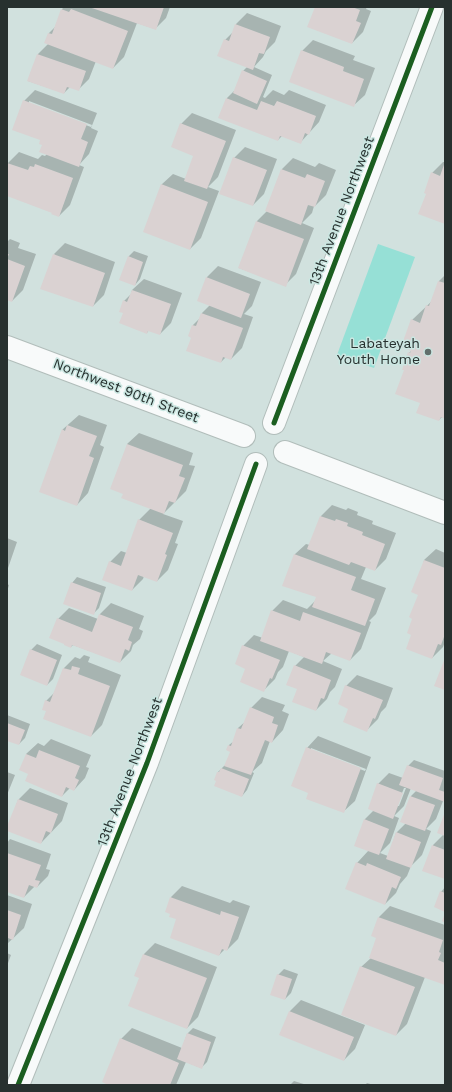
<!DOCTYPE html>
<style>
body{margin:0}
#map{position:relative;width:452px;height:1092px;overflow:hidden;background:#d1e1de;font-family:"Work Sans",sans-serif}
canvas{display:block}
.frame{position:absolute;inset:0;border:8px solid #27312f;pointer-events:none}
</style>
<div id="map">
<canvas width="452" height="1092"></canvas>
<div class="frame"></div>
</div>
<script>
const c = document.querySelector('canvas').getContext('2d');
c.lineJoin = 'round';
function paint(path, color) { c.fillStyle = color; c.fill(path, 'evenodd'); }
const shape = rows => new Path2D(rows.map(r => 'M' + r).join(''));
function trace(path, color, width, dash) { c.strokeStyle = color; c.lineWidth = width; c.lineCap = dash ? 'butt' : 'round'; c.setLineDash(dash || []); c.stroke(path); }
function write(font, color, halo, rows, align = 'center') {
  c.font = font + ' "Work Sans",sans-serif'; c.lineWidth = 3; c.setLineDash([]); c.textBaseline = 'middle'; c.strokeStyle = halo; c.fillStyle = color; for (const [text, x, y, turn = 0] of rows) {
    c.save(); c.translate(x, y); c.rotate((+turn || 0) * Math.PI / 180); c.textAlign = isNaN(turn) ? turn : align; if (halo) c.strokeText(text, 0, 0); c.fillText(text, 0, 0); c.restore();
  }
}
paint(shape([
 [378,244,415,257,374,368,337,355]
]), '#96e0d6');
paint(shape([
 [64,7,170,7,166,18,155,29,137,23,124,57,113,68,96,61,89,79,78,90,70,87,64,93,28,81,38,54,49,43,46,42,49,33,55,27,62,9],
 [316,7,367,7,366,9,371,11,363,32,352,43],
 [247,13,281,26,275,42,266,51,263,57,254,67,272,75,263,97,265,98,273,90,284,95,289,90,326,105,319,122,300,143,282,136,278,140,220,117,227,98,235,90,243,71,247,67,225,40,234,31,236,24],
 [313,40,355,56,353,60,375,68,365,95,353,106,302,51],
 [35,90,97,113,91,128,98,131,89,154,79,165,84,167,70,205,59,216,53,212,7,195,7,165,8,163,19,152,38,159,42,155,45,156,47,154,24,101],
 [29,101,92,125,91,127,29,104],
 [192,113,236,130,218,177,208,187,219,191,201,238,190,249,161,185,173,174,186,179,195,155,181,124],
 [245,147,277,159,264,194,253,205,234,158],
 [293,158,315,167,319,163,336,170,326,195,315,206,314,206,312,213,302,223,314,228,296,274,285,285,239,268,257,221,267,211,282,169],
 [443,162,445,162,445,223,427,193,432,173],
 [10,239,20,243,18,248,36,254,23,290,12,301,7,299,7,242],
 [65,243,115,262,104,295,93,306,54,254],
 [134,251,148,256,140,279,135,285,128,257],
 [218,266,261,282,252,306,244,314,253,317,242,348,231,359,226,357,221,362,193,337,189,336,193,325,201,317,202,313,210,305,199,300,207,277],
 [445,275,445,418,442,417,439,420,421,403,405,370,409,353,412,350,412,320,432,301,439,281],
 [144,279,182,293,171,323,160,334,149,330,147,333,124,312,124,301,131,294,132,290],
 [79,415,107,425,100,445,104,447,88,493,77,505,62,430],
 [139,433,193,453,189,465,195,466,186,491,163,514,183,521,175,543,178,544,168,570,157,581,144,576,143,579,132,590,110,562,121,551,127,553,139,520,151,508,124,493,127,444],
 [332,505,346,510,348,508,358,512,357,515,373,521,372,524,396,533,386,559,375,570,366,567,361,579,386,588,376,614,369,621,371,622,361,649,350,660,332,653,323,661,342,669,335,687,330,692,327,699,316,710,298,688,295,666,304,657,289,651,283,667,278,672,275,679,264,690,247,668,243,646,254,635,263,638,272,611,283,600,307,609,315,601,317,597,294,555,306,544,310,545,321,516],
 [7,538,17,542,7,571],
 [436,549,445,553,445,642,443,647,432,658,412,634,414,618,419,594,424,560],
 [77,577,106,587,99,608,93,614,72,583],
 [7,584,9,585,7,592],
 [111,603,144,616,139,629,143,631,140,639,133,645,131,651,120,662,73,645,71,647,58,619,69,608,98,619,100,614],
 [37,644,62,655,53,679,47,685,31,650],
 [84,655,90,657,88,662,121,675,102,725,91,736,47,711,46,701,55,692,64,668,75,657,80,659],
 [357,675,393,688,386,707,381,712,378,719,367,730,346,686],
 [262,697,285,705,282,711,289,714,283,730,272,742,270,741,262,763,252,772,254,773,247,790,242,796,218,772,226,764,231,751,227,750,229,745,234,741,238,728,246,721,251,708],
 [7,715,30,724,25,738,19,744,7,740],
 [318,736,371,757,355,801,343,812,310,792,307,748],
 [311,748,366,769,365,771,311,750],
 [51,739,91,755,86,767,89,768,85,778,74,790,70,788,62,796,29,773,26,754,38,743,44,746],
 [414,760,445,771,445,781,444,784,445,785,445,801,443,801,436,819,426,829,431,831,422,855,411,866,407,876,400,884,396,893,385,904,357,863,369,850,364,820,374,810,378,784,389,773,403,778,408,766],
 [404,788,406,788,399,806,397,806],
 [411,788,417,790,411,796,406,823,396,833,388,856,380,853,390,843,399,818,394,816,404,806],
 [7,772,15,775,7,795],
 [30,788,68,803,62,821,41,843,7,830,18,800],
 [445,815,445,878,424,870,433,845,443,835],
 [10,839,51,854,46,869,50,870,48,876,37,887,35,886,24,897,7,891,7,843],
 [182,886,230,903,233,900,250,906,238,939,227,950,225,949,219,955,177,919,171,897],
 [445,887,445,911,441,892],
 [7,895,32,904,24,928,7,944],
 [390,906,445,925,445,984,425,977,407,1024,396,1035,361,967,371,958,377,937,372,935,379,917],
 [155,943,217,967,198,1017,187,1028,140,977,135,975,144,954],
 [7,953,11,955,7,966],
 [284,969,298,974,291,993,285,999,278,975],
 [301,1000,365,1025,355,1049,344,1060,280,1034,290,1011],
 [132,1028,182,1048,187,1034,193,1028,216,1037,207,1062,201,1068,186,1062,176,1085,111,1085,121,1039],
 [294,1081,307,1085,290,1085],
 [367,1083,374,1085,365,1085]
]), '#0003');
paint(shape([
 [89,7,164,7,156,30],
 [315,7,352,7,360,10,356,21,361,23,352,44,307,27],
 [61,9,69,12,71,9,128,31,113,69,44,43,48,33,52,34],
 [235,24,270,37,264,54,259,53,253,70,217,56,224,39,229,41],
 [301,50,344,67,343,71,364,79,354,107,289,82],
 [37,54,86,71,79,91,67,87,64,94,27,81],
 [242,70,267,81,257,104,233,93],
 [226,98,257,110,261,101,274,106,277,101,316,116,309,135,305,133,301,144,280,136,278,141,218,118],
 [23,100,87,124,81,139,88,142,79,167,39,152,42,145,39,144,40,140,12,130],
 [180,123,226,141,207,189,184,181,193,156,171,147],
 [233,157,267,170,253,206,219,194],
 [445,162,445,224,418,214,426,194,424,193,431,172,440,176],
 [7,163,28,170,30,166,34,167,35,164,73,178,59,217,51,214,52,213,7,196],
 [281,169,305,178,307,174,325,181,315,207,308,205,301,225,265,211],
 [161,184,208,202,190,250,143,232],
 [256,221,304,239,286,287,238,268],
 [7,254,9,254,7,259,25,266,12,302,7,300],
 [53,254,105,273,93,307,40,289],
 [128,256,143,262,135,286,119,280],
 [206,277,250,294,241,318,197,301],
 [438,281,445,283,445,419,441,417,439,421,416,413,420,403,395,394,404,370,402,370,408,352,410,353,411,351,401,347,411,319,420,323,426,305,429,306],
 [132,290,171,304,160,335,148,331,147,334,119,323,123,313,119,312,123,300,127,302],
 [201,313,243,328,231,360,223,357,221,363,186,351,191,338,188,336,192,325,196,326],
 [67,425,97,436,89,456,94,458,77,506,39,492,62,429,65,431],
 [127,444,183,465,179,476,185,478,175,503,169,501,164,514,121,498,123,494,110,489],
 [320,516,335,521,336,519,348,523,347,526,363,532,362,535,385,544,375,571,351,562,349,565,307,549],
 [138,519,173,533,165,554,167,555,157,582,138,575,132,591,102,580,109,561,121,566],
 [294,554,356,577,351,590,375,599,365,626,312,607,316,597,282,586],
 [424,560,445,568,445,634,441,645,438,644,432,659,406,649,411,635,407,633,412,619,409,617,418,595,411,592],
 [71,582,101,593,94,615,63,604],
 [271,610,300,621,303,612,361,633,350,661,326,652,322,664,260,641],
 [99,614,133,627,128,640,132,642,129,651,125,649,120,663,72,645,71,648,64,645,64,644,49,638,57,618,92,632],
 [242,645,280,660,272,679,270,678,264,692,240,682,245,669,235,664],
 [30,649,57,660,47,686,20,675],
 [445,658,445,690,434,686],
 [294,665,331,680,324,699,321,698,316,711,292,702,297,689,286,685],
 [72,666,80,668,78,674,110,686,91,737,43,719,46,711,42,710,45,700,50,702,63,668,71,670],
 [345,685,383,700,375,719,373,718,367,732,343,722,348,709,338,704],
 [250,707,274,717,272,723,278,725,272,743,265,740,251,775,224,766,230,752,226,750,228,745,231,746,237,728,241,729],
 [7,723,25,730,19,745,7,741],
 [306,747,361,768,344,813,306,799,308,793,291,786],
 [39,750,80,766,75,778,79,780,74,791,66,787,62,797,25,781,28,774,19,770,26,754,36,758],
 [407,765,443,778,439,790,445,792,445,802,399,785],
 [221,768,249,779,242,797,214,786,216,781,214,780,217,772,219,772],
 [377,783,403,793,393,819,368,809],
 [410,796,435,805,425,831,400,822],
 [18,799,58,814,51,833,46,831,41,844,7,831,7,826],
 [445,812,445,836,437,833],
 [364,819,389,829,379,855,354,846],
 [396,832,421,842,411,868,386,859],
 [432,845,445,850,445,879,422,871],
 [7,853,41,865,35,880,40,881,37,888,29,885,24,898,7,892],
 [356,862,366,866,367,863,401,877,396,889,392,887,385,905,345,889],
 [440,891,445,893,445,912,434,907],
 [170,897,220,915,221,911,239,917,227,951,222,949,219,956,170,938,176,919,169,917,170,914,165,912],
 [7,910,21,915,13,940,8,938,7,941],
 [445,913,445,923,442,921],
 [378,917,443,940,439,952,441,953,438,960,445,963,445,985,369,958,376,938,371,936],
 [143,954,207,978,187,1029,128,1006,139,978,134,976],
 [360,966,415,987,396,1036,341,1015],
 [277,974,292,979,285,1000,270,995],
 [289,1011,354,1037,344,1061,279,1035],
 [187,1033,211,1042,202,1069,177,1059],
 [120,1038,179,1063,170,1085,108,1085,102,1082]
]), '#dad2d2');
const minor = shape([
 [7,347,244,436],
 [274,423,432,7],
 [285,452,445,513],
 [18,1085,147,763,256,464]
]);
trace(minor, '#b1bdba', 24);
trace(minor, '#f8fafa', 22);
trace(shape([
 [274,423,432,7],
 [18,1085,147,763,256,464]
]), '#1b5e20', 5);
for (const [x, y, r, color] of [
 [428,352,4,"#626f6c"]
]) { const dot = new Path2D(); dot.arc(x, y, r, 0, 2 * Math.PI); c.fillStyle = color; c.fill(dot); trace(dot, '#cbe7e2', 1.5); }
write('14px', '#27312f', '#cbe7e2', [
 ["13th Avenue Northwest",342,211,-69],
 ["Northwest 90th Street",126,391,21],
 ["13th Avenue Northwest",130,772,-69]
]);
write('14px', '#27312f', '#cbe7e2', [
 ["Labateyah",420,344],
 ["Youth Home",420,360]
], 'right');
</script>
